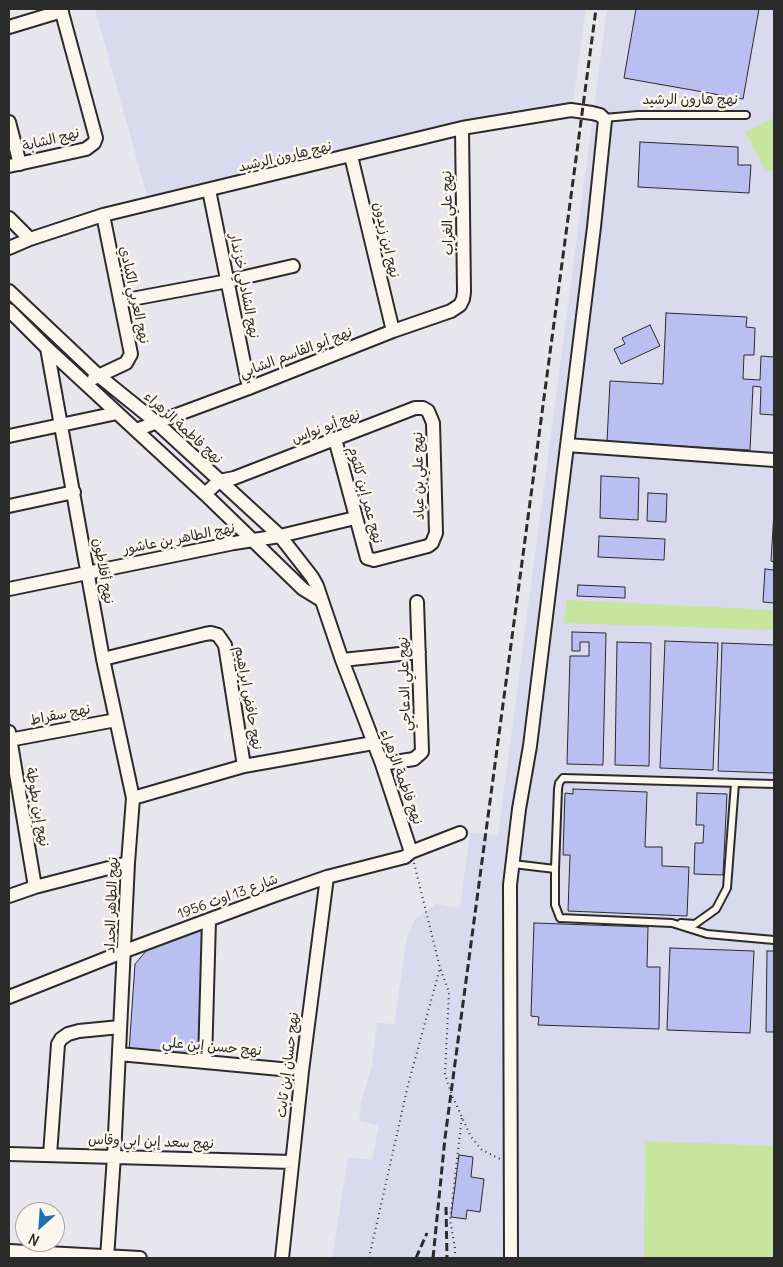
<!DOCTYPE html>
<meta charset="utf-8">
<style>
body{margin:0}
#map{position:relative;width:783px;height:1267px;overflow:hidden;background:#e7e6ed;font-family:Delius,sans-serif}
canvas{display:block}
.frame{position:absolute;inset:0;border:10px solid #2b2b2b;pointer-events:none}
.north{position:absolute;left:15px;top:1202px;width:50px;height:50px;box-sizing:border-box;background:#fbf7ec;border:1px solid #a8a59f;border-radius:50%;rotate:206deg;font-size:14px;font-weight:700;line-height:20px;text-align:center;color:#2b2b2b}
.north::after{content:'';display:block;margin:auto;width:18px;height:22px;background:#1f6fb2;clip-path:polygon(50% 0,100% 100%,50% 72%,0 100%)}
</style>
<div id="map">
<canvas width="783" height="1267"></canvas>
<div class="frame"></div>
<div class="north">N</div>
</div>
<script>
const c = document.querySelector('canvas').getContext('2d');
c.lineJoin = 'round';
function paint(path, color) { c.fillStyle = color; c.fill(path, 'evenodd'); }
const shape = rows => new Path2D(rows.map(r => 'M' + r).join(''));
function trace(path, color, width, dash) { c.strokeStyle = color; c.lineWidth = width; c.lineCap = dash ? 'butt' : 'round'; c.setLineDash(dash || []); c.stroke(path); }
function write(font, color, halo, rows, align = 'center') {
  c.font = font + ' Delius,"Playpen Sans Arabic",sans-serif'; c.lineWidth = 5; c.setLineDash([]); c.textBaseline = 'middle'; c.strokeStyle = halo; c.fillStyle = color; for (const [text, x, y, turn = 0] of rows) {
    c.save(); c.translate(x, y); c.rotate((+turn || 0) * Math.PI / 180); c.textAlign = isNaN(turn) ? turn : align; if (halo) c.strokeText(text, 0, 0); c.fillText(text, 0, 0); c.restore();
  }
}
paint(shape([
 [95,9,586,9,573,102,147,196],
 [607,9,774,9,774,1258,332,1258,348,1157,372,1160,379,1125,359,1121,361,1102,372,1066,377,1023,394,1024,407,938,415,919,436,904,460,908,470,832,498,835]
]), '#d9daee');
paint(shape([
 [774,118,774,171,766,171,745,132],
 [567,600,774,610,774,630,563,623],
 [645,1141,774,1146,774,1258,644,1258]
]), '#c7e59d');
const building = shape([
 [636,9,759,9,743,99,624,78,636,9],
 [640,142,738,147,738,165,751,165,749,193,638,187,640,142],
 [666,313,747,317,746,327,755,328,754,355,744,355,743,379,760,380,761,356,774,357,774,415,760,414,761,387,753,386,750,450,607,442,610,381,663,384,666,313],
 [650,325,660,346,621,364,614,349,625,344,622,338,650,325],
 [601,476,639,478,638,520,600,518,601,476],
 [648,493,667,494,666,522,647,521,648,493],
 [774,512,774,562,771,561,774,512],
 [599,536,665,539,664,560,598,557,599,536],
 [765,569,774,570,774,603,763,602,765,569],
 [578,585,625,587,625,598,577,596,578,585],
 [572,632,606,633,603,765,567,764,570,656,589,656,589,642,580,642,580,651,572,651,572,632],
 [665,641,718,643,713,770,660,768,665,641],
 [617,642,651,643,649,766,615,765,617,642],
 [722,643,774,645,774,773,718,771,722,643],
 [573,789,647,792,645,847,662,847,662,866,689,867,687,916,568,911,570,855,563,855,565,793,573,794,573,789],
 [697,793,727,794,723,875,694,874,695,843,703,843,704,825,696,825,697,793],
 [534,923,648,927,647,967,660,967,659,1029,538,1025,539,1017,531,1016,534,923],
 [201,927,205,932,200,1057,129,1051,135,964,147,950,201,927],
 [670,948,754,951,750,1033,667,1030,670,948],
 [767,951,774,951,774,1032,766,1032,767,951],
 [459,1155,473,1157,471,1177,484,1179,480,1212,467,1210,466,1219,451,1217,459,1155]
]);
paint(building, '#b9bff0');
trace(building, '#2b2b2b', 1);
const service = shape([
 [604,118,638,115,746,115],
 [774,784,563,778,559,783,558,789,555,869,555,905,560,918,672,923,707,934,774,940],
 [513,864,555,869],
 [681,923,695,924,716,909,727,888,735,783]
]);
const minor = shape([
 [9,27,62,11],
 [9,122,20,164],
 [351,156,393,331],
 [9,166,86,149,94,143,96,138,61,9],
 [209,190,249,388],
 [9,218,30,239],
 [9,248,30,239,103,215,462,128,571,110,592,113,600,115,605,120,594,227,530,746,519,809,510,885,511,1258],
 [9,291,99,376,156,422,280,536,312,577,317,586,342,660,382,764,411,852],
 [121,301,228,281,293,266],
 [9,310,47,348,205,494,303,589,321,600],
 [47,348,103,659,133,798],
 [94,378,126,363,131,354,103,215],
 [136,430,249,388,393,331,451,311,460,305,463,299,464,292,462,128],
 [9,436,117,413],
 [567,445,774,460],
 [205,494,219,481,234,478,415,408,423,408,428,411,433,423,436,533,432,543,428,546,374,560,367,558,335,439],
 [9,506,74,492],
 [9,589,234,543,280,536,355,518],
 [103,659,205,634,211,633,218,635,225,645,244,766],
 [342,660,419,652],
 [9,732,35,887],
 [9,740,116,720],
 [382,764,414,759,422,752,417,602],
 [9,896,35,887,128,863],
 [9,997,125,951,270,897,327,877,405,857,411,852,460,833],
 [119,1054,302,1071],
 [205,1062,209,920],
 [9,1154,292,1162],
 [50,1155,58,1044,61,1039,68,1034,79,1031,120,1027],
 [9,1251,140,1258],
 [107,1258,114,1156,128,863,133,798,244,766,373,743],
 [282,1258,302,1071,327,877]
]);
trace(service, '#2b2b2b', 10);
trace(minor, '#2b2b2b', 16);
trace(shape([
 [414,863,440,968,449,992,445,1074,451,1093,471,1137,482,1150,500,1159],
 [369,1258,408,1085,440,968],
 [455,1258,455,1248,450,1220,462,1116]
]), '#2b2b2b', 2, [1, 4]);
trace(service, '#fbf7ec', 6);
trace(minor, '#fbf7ec', 12);
trace(shape([
 [446,1207,447,1258],
 [416,1258,427,1233],
 [433,1258,445,1138,596,9]
]), '#2b2b2b', 3, [8, 4]);
write('14px', '#2b2b2b', '#fbf7ec', [
 ["نهج هارون الرشيد",690,100],
 ["نهج الشابة",51,140,-14],
 ["نهج هارون الرشيد",285,157,-13],
 ["نهج علي الغراب",448,213,-91],
 ["نهج ابن زيدون",386,240,77],
 ["نهج الشادلي خزندار",244,286,79],
 ["نهج العربي الكبادي",134,295,78],
 ["نهج أبو القاسم الشابي",296,353,-21],
 ["نهج أبو نواس",326,427,-21],
 ["نهج فاطمة الزهراء",183,428,42],
 ["نهج علي بن عياد",419,476,-91],
 ["نهج عمر إبن كلثوم",365,495,75],
 ["نهج الطاهر بن عاشور",179,539,-11],
 ["نهج أفلاطون",103,571,80],
 ["نهج علي الدعاجي",405,684,-92],
 ["نهج حافض ابراهيم",248,698,80],
 ["نهج سقراط",60,715,-11],
 ["نهج فاطمة الزهراء",401,777,70],
 ["نهج إبن بطوطة",37,807,80],
 ["شارع 13 اوت 1956",228,897,-20],
 ["نهج الطاهر الحداد",112,905,-88],
 ["نهج حسن إبن علي",212,1047,5],
 ["نهج حسان إبن ثابت",288,1065,-83],
 ["نهج سعد إبن ابي وقاس",151,1142,2]
]);
</script>
